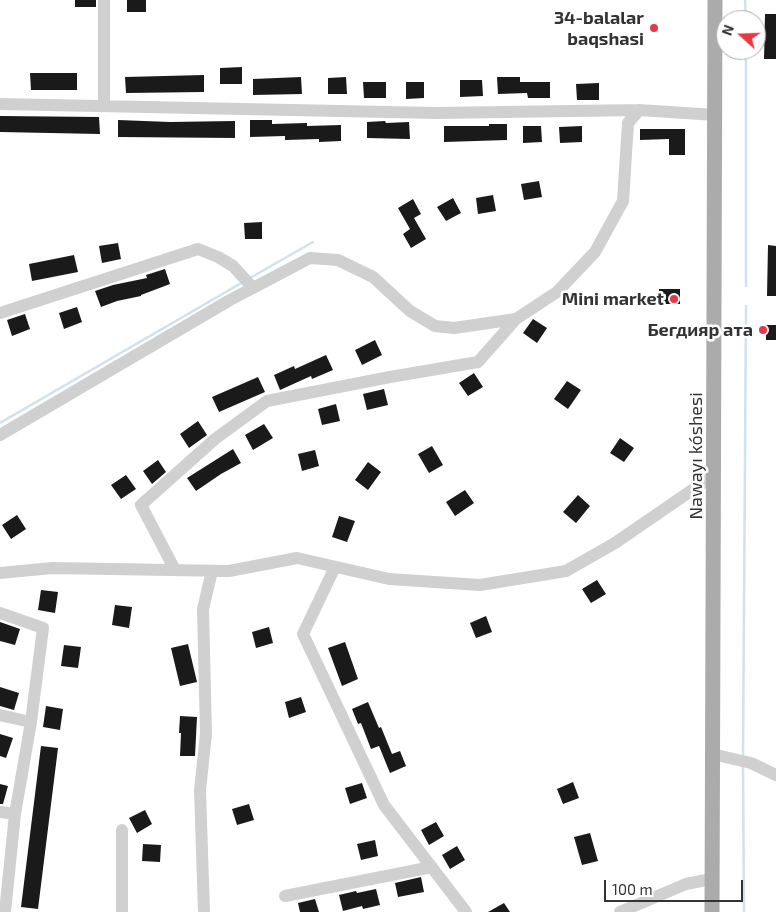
<!DOCTYPE html>
<meta charset="utf-8">
<style>
body{margin:0}
#map{position:relative;width:776px;height:912px;overflow:hidden;background:#fff;font-family:"Exo 2",sans-serif}
canvas{display:block}
.north{position:absolute;left:716px;top:10px;width:50px;height:50px;box-sizing:border-box;background:#fff;border:1px solid #adadad;border-radius:50%;rotate:290deg;font-size:14px;font-weight:700;line-height:20px;text-align:center;color:#333}
.north::after{content:'';display:block;margin:auto;width:18px;height:22px;background:#e63946;clip-path:polygon(50% 0,100% 100%,50% 72%,0 100%)}
.scale{position:absolute;left:604px;top:880px;width:139px;height:22px;box-sizing:border-box;border:2px solid #333;border-top:0;padding-left:6px;font-size:15px;line-height:18px;white-space:nowrap;color:#333;-webkit-text-stroke:4px #fff;paint-order:stroke}
</style>
<div id="map">
<canvas width="776" height="912"></canvas>
<div class="north">N</div>
<div class="scale">100 m</div>
</div>
<script>
const c = document.querySelector('canvas').getContext('2d');
c.lineJoin = 'round';
const shape = rows => new Path2D(rows.map(r => 'M' + r).join(''));
function trace(path, color, width, dash) { c.strokeStyle = color; c.lineWidth = width; c.lineCap = dash ? 'butt' : 'round'; c.setLineDash(dash || []); c.stroke(path); }
function paint(path, color) { c.fillStyle = color; c.fill(path, 'evenodd'); }
function write(font, color, halo, rows, align = 'center') {
  c.font = font + ' "Exo 2",sans-serif'; c.lineWidth = 5; c.setLineDash([]); c.textBaseline = 'middle'; c.strokeStyle = halo; c.fillStyle = color; for (const [text, x, y, turn = 0] of rows) {
    c.save(); c.translate(x, y); c.rotate((+turn || 0) * Math.PI / 180); c.textAlign = isNaN(turn) ? turn : align; if (halo) c.strokeText(text, 0, 0); c.fillText(text, 0, 0); c.restore();
  }
}
trace(shape([
 [745,0,746,20],
 [746,50,746,286],
 [250,278,313,242],
 [0,423,243,282],
 [743,757,746,306],
 [743,766,744,912]
]), '#cfe2ee', 2.5);
paint(shape([
 [75,0,96,0,96,7,75,7],
 [127,0,146,0,146,12,127,12],
 [765,14,776,14,776,59,764,59],
 [242,67,242,84,220,84,220,68],
 [30,73,77,73,77,90,31,90],
 [204,75,204,92,126,93,125,77],
 [301,77,302,94,253,95,253,79],
 [346,77,347,94,328,94,328,78],
 [497,77,520,77,520,82,550,82,550,98,528,98,527,93,498,94],
 [460,80,482,80,483,96,460,97],
 [363,82,386,82,386,98,364,98],
 [406,82,424,82,424,98,406,99],
 [599,83,599,100,577,100,576,84],
 [0,116,99,117,100,134,0,132],
 [118,120,170,122,235,121,235,138,118,137],
 [250,120,272,120,272,124,307,123,307,126,341,125,341,141,319,142,319,139,285,140,285,136,250,137],
 [385,121,386,123,409,122,410,139,367,138,367,122],
 [489,124,507,124,507,140,444,142,444,126,489,126],
 [523,126,541,126,542,142,523,143],
 [582,126,582,142,560,143,559,127],
 [640,129,685,129,685,155,669,155,669,139,640,140],
 [539,181,542,197,524,200,521,184],
 [493,195,496,211,478,214,476,198],
 [453,198,461,213,446,221,437,207],
 [413,199,421,214,414,218,426,239,411,248,403,234,410,229,398,208],
 [262,222,262,239,245,239,244,223],
 [118,243,121,259,102,263,99,246],
 [768,245,776,246,776,296,767,296],
 [74,255,78,272,32,281,29,264],
 [165,269,170,284,141,295,141,296,117,301,101,307,95,291,113,285,147,278,146,275],
 [659,289,680,289,680,304,659,304],
 [77,307,82,322,64,329,59,313],
 [25,314,30,329,12,336,7,320],
 [533,319,547,328,537,343,523,333],
 [766,325,776,325,776,340,766,340],
 [375,340,382,355,362,365,355,350],
 [326,355,333,370,312,379,311,376,280,390,274,375,294,366,295,369],
 [474,373,483,387,468,396,459,383],
 [258,377,265,392,219,412,212,397],
 [567,381,581,390,568,409,554,399],
 [384,389,388,405,367,410,363,394],
 [336,404,340,421,322,425,318,409],
 [198,421,207,435,189,448,180,434],
 [264,424,273,438,253,450,245,435],
 [620,438,634,448,624,462,610,453],
 [432,446,443,465,429,473,418,454],
 [233,449,241,463,221,474,196,491,187,478],
 [315,450,319,466,302,471,298,454],
 [158,460,166,472,152,484,143,471],
 [368,462,381,472,368,490,355,480],
 [126,475,136,489,121,499,111,485],
 [465,490,474,503,455,516,446,502],
 [578,495,590,506,576,523,563,512],
 [17,515,26,529,11,539,2,525],
 [339,516,355,521,347,542,332,537],
 [597,580,606,594,591,603,582,589],
 [41,590,58,592,55,613,38,610],
 [115,605,132,607,129,628,112,625],
 [486,616,492,632,476,638,470,623],
 [0,622,20,629,15,645,0,641],
 [269,627,273,643,256,648,252,632],
 [345,642,358,679,342,686,328,648],
 [188,644,197,682,180,686,171,648],
 [64,645,81,647,78,668,61,666],
 [0,687,19,693,14,710,0,706],
 [301,697,306,712,289,718,285,702],
 [368,702,379,728,381,727,392,754,400,751,406,766,390,773,379,746,371,749,361,723,358,724,352,709],
 [46,706,63,709,60,730,43,727],
 [180,716,197,717,195,756,180,756,181,733,179,733],
 [0,734,13,738,6,758,0,756],
 [41,746,58,748,38,909,21,907],
 [573,782,579,798,563,804,557,789],
 [362,783,367,798,350,804,345,788],
 [0,784,8,786,3,804,0,804],
 [249,804,254,820,237,825,232,809],
 [145,810,152,824,137,833,129,818],
 [436,822,444,836,429,845,421,830],
 [590,833,598,861,582,865,574,837],
 [375,840,378,856,361,860,357,844],
 [143,844,161,845,160,862,142,861],
 [457,846,465,860,450,869,442,855],
 [421,877,424,892,398,897,395,883],
 [376,889,380,905,363,909,362,906,343,911,339,895,356,891,357,893],
 [315,899,319,912,300,912,298,903],
 [504,903,510,912,488,912]
]), '#1a1a1a');
trace(shape([
 [0,104,436,113,639,110,716,115],
 [104,105,104,0],
 [0,313,198,249,218,257,233,266,253,288],
 [0,435,230,300,310,258,338,260,373,277,410,311,435,326,454,328,516,319],
 [335,567,303,634,384,805,466,912],
 [175,570,141,505,215,439,267,401,390,377,478,362,516,319,557,292,595,252,623,201,628,123,639,110],
 [0,573,52,568,229,571,297,558,389,579,480,585,566,571,615,543,714,475],
 [0,613,43,628,31,722,15,814,5,912],
 [0,715,31,722],
 [712,754,751,763,776,775],
 [0,812,15,814],
 [122,830,122,912],
 [285,896,432,867],
 [204,912,200,790,206,734,203,609,212,571],
 [620,912,686,884,711,879]
]), '#d0d0d0', 12);
trace(shape([
 [712,912,715,0]
]), '#ababab', 15);
for (const [x, y, r, color] of [
 [654,28,5,"#e63946"],
 [674,299,5,"#e63946"],
 [763,330,5,"#e63946"]
]) { const dot = new Path2D(); dot.arc(x, y, r, 0, 2 * Math.PI); c.fillStyle = color; c.fill(dot); trace(dot, '#fff', 2); }
write('bold 18px', '#333', '#fff', [
 ["34-balalar",644,18],
 ["baqshasi",644,39],
 ["Mini market",664,299],
 ["Бегдияр ата",753,330]
], 'right');
write('18px', '#333', '#fff', [
 ["Nawayı kóshesi",696,456,-90]
]);
</script>
